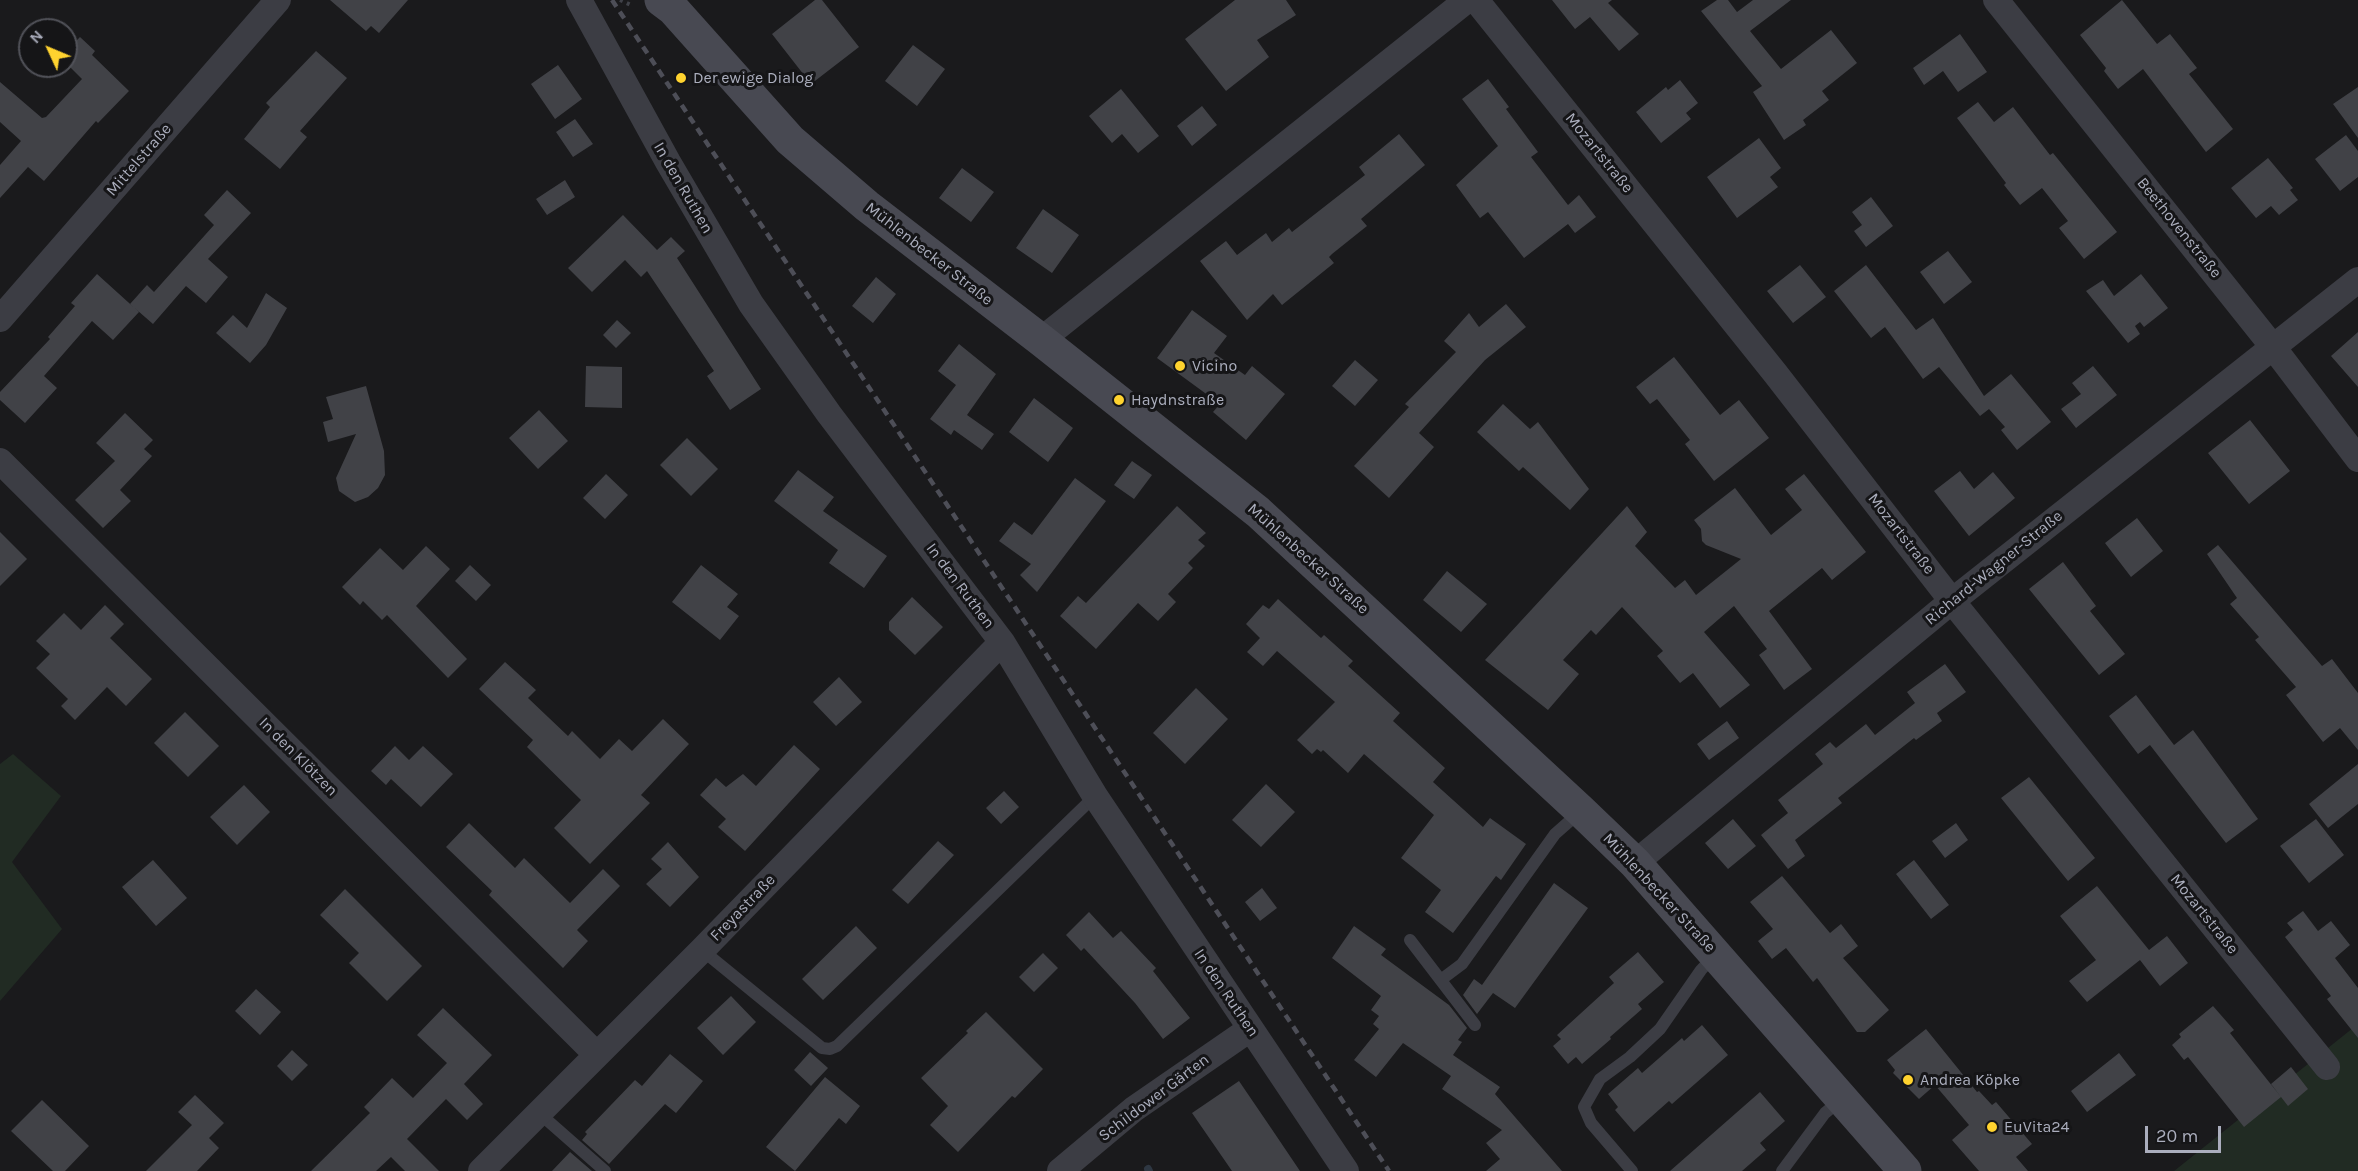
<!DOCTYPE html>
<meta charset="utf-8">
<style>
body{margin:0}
#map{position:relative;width:2358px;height:1171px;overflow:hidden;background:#1a1a1c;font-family:Karla,sans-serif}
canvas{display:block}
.north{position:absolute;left:18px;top:18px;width:60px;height:60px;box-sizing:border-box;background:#151517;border:2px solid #515259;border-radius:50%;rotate:314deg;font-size:16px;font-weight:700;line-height:24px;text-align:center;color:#abaebd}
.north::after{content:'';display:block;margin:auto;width:21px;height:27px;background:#ffd32f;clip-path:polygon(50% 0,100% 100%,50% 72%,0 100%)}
.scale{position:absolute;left:2145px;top:1126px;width:76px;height:27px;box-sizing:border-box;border:3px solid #abaebd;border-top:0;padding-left:8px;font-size:18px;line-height:21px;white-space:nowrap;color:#abaebd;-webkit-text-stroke:4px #151517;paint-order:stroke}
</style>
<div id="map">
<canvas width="2358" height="1171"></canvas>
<div class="north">N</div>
<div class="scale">20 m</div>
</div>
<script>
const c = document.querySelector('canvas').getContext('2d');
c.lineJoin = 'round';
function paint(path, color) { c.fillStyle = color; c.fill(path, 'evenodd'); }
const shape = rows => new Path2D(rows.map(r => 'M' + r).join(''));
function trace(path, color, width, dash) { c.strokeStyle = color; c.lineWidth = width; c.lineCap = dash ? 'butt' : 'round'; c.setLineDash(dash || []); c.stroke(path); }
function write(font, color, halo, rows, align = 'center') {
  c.font = font + ' Karla,sans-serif'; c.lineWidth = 6; c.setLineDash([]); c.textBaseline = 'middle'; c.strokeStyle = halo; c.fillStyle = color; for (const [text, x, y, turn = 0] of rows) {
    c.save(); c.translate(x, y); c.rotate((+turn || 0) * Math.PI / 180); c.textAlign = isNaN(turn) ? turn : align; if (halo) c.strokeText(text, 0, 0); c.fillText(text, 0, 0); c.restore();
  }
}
paint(shape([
 [13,754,61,796,12,862,62,929,0,1001,0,764],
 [2358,1024,2358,1171,2174,1171]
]), '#212b23');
trace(shape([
 [1148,1169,1149,1171]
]), '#2e3742', 8);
paint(shape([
 [330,0,408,0,379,33,371,26,366,31],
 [815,0,822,0,859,47,811,84,772,34],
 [1235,0,1286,0,1296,15,1257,40,1269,57,1226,91,1185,39],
 [1552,0,1612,0,1608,3,1639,34,1619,51,1590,17,1575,29],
 [1717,0,1728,0,1737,12,1753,0,1791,0,1750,31,1781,69,1831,30,1857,63,1822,91,1829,100,1803,120,1806,125,1784,140,1753,92,1762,86,1701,11],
 [2122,0,2157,44,2170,34,2197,68,2189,74,2233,129,2206,152,2143,69,2118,89,2104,71,2106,68,2080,35],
 [1960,34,1987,72,1958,92,1943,71,1924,85,1913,68],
 [80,37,95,51,92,55,129,91,98,123,96,121,44,181,28,167,0,198,0,165,21,141,0,122,0,82,42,118,46,117,82,79,66,63,66,51],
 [913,45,945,69,917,106,885,81],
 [316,51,347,78,300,131,307,137,280,169,244,139,270,107,266,103],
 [558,65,582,99,555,119,531,84],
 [1488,79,1509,107,1506,109,1538,152,1531,157,1568,205,1579,195,1596,217,1575,233,1568,224,1524,258,1488,212,1480,218,1456,185,1498,146,1462,99],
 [1680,80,1698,103,1686,113,1691,119,1661,143,1636,112,1666,87,1668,90],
 [2358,87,2358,138,2333,104],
 [1121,89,1159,136,1138,153,1122,134,1112,143,1089,116],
 [1978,102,1994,122,2013,107,2050,155,2053,153,2117,232,2084,259,2059,228,2068,221,2042,188,2020,205,2004,185,2006,183,1957,118],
 [1202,106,1217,125,1192,146,1177,126],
 [575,119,593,144,573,157,556,132],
 [1399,134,1425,165,1361,219,1367,226,1332,254,1329,257,1334,263,1282,305,1273,294,1247,320,1200,261,1226,241,1237,255,1266,233,1272,242,1289,228,1292,232,1365,175,1359,167],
 [2346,135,2358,151,2358,177,2340,191,2315,159],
 [1759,138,1781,168,1770,177,1778,187,1737,218,1707,177],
 [2268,158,2293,188,2290,190,2298,200,2279,215,2271,206,2256,218,2231,188],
 [962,168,994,192,971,222,939,198],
 [565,180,575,197,547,215,536,199],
 [227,190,251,213,208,259,228,277,206,303,186,286,153,324,130,304,147,285,154,292,214,225,204,215],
 [1871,197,1893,226,1866,247,1854,231,1862,225,1852,212],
 [1043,209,1079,235,1052,273,1016,248],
 [623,215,657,250,671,237,685,251,677,258,761,389,730,410,707,376,714,371,647,271,641,277,625,260,592,292,568,268],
 [1948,251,1972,282,1944,304,1920,272],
 [1800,265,1826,297,1793,323,1767,291],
 [1866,265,1916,330,1933,318,1984,396,2011,374,2051,422,2017,450,2001,430,2005,427,1989,409,1980,416,1939,367,1923,379,1885,327,1871,338,1834,291],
 [97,274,139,312,113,340,92,321,44,376,57,388,25,423,0,400,0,392,50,339,48,337,75,306,71,303],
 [2141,274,2168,308,2144,327,2140,322,2135,326,2140,334,2128,343,2086,291,2103,280,2114,296],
 [876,277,896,294,873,323,852,306],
 [266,293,287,308,266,345,250,363,216,333,233,315,247,328],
 [1506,304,1526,327,1485,360,1419,433,1434,447,1389,498,1354,466,1409,407,1405,404,1456,352,1444,341,1469,313,1479,327],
 [1192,310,1227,336,1214,353,1245,375,1252,366,1285,394,1246,440,1213,412,1220,404,1157,358],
 [617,320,631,333,616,348,603,335],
 [2358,332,2358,387,2331,356],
 [959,344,996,374,967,415,994,434,982,450,954,430,951,435,930,419,956,385,938,371],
 [1674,357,1720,415,1739,400,1769,438,1714,481,1685,444,1690,440,1657,399,1650,404,1636,387],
 [1355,360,1378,380,1355,406,1332,386],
 [586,366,622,367,622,408,585,407],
 [2093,366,2117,395,2076,428,2061,409,2081,394,2072,383],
 [366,386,384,451,385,475,378,488,368,497,355,502,339,491,336,478,356,434,328,442,323,422,333,419,326,397],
 [1034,398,1073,428,1048,462,1009,432],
 [1503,404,1530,429,1538,422,1589,489,1570,510,1523,467,1519,471,1477,432],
 [539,410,568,441,538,469,509,438],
 [125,413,153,440,144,449,152,456,120,490,131,501,103,528,75,500,115,461,96,443],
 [2250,420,2290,471,2249,504,2208,453],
 [687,438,718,469,691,496,660,465],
 [1132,461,1152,475,1134,499,1114,485],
 [798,470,834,497,823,511,887,556,864,588,829,563,838,550,774,501],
 [1960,471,1974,489,1993,472,2015,498,1969,536,1934,491],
 [606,474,628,495,605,519,583,498],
 [1804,474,1866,552,1832,580,1822,568,1769,611,1812,669,1784,690,1759,655,1767,649,1734,606,1704,632,1750,685,1720,708,1693,673,1680,683,1657,656,1663,651,1622,607,1596,635,1591,630,1563,660,1579,674,1548,710,1485,660,1627,506,1647,532,1635,546,1675,588,1685,580,1696,595,1741,559,1706,545,1702,541,1701,529,1694,520,1735,488,1771,535,1802,510,1785,489],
 [1075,478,1106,501,1037,592,1020,575,1031,564,999,541,1014,522,1032,535],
 [1177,506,1206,533,1198,540,1205,546,1188,563,1193,568,1168,594,1176,602,1158,621,1138,603,1096,649,1060,616,1078,596,1086,603],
 [2137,518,2163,551,2131,577,2105,543],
 [0,532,27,559,0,586],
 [2218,545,2322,666,2332,659,2358,693,2358,750,2340,728,2323,742,2286,695,2296,687,2255,640,2259,637,2230,604,2237,598,2207,554],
 [426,546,450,569,416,606,467,659,448,678,387,615,382,620,363,601,360,605,342,587,380,548,403,570],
 [2063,562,2096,606,2090,611,2125,654,2099,675,2029,589],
 [470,565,491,585,476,601,455,581],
 [701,565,738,594,727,607,739,616,720,640,672,602],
 [1447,571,1487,604,1461,632,1423,600],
 [912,597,943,627,915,655,889,630,889,622],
 [1278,599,1321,638,1324,635,1353,661,1348,666,1400,713,1393,721,1445,768,1433,782,1483,827,1490,818,1526,844,1501,880,1496,876,1453,933,1425,912,1441,890,1401,858,1434,815,1364,754,1348,773,1323,750,1321,752,1317,749,1312,754,1297,740,1335,702,1277,651,1263,666,1247,652,1260,638,1246,624,1263,605,1269,609],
 [105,605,124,624,110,638,152,679,126,706,107,687,75,720,61,706,68,699,36,668,50,654,36,641,64,613,81,630],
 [505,662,536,690,528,698,568,736,572,731,600,759,619,739,632,751,663,719,689,744,641,795,650,803,590,864,554,828,581,800,527,747,533,740,479,689],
 [1945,664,1966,692,1937,713,1942,721,1916,740,1914,738,1838,798,1842,803,1795,840,1805,856,1788,869,1761,835,1788,813,1778,800,1823,764,1815,754,1830,742,1836,748,1866,724,1875,735,1915,703,1907,692],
 [839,677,862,702,836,726,813,702],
 [1196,688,1228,719,1185,764,1153,733],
 [2136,695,2174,745,2193,730,2258,819,2226,843,2150,745,2138,754,2109,716],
 [185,712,219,746,188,777,154,743],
 [1727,721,1739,738,1709,760,1697,744],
 [794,745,820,769,745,851,718,827,726,819,700,795,716,778,726,787,743,774,756,786],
 [395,746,409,760,423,746,453,774,421,807,391,779,386,785,371,771],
 [2358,764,2358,804,2328,828,2309,804],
 [2029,777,2095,858,2068,881,2001,798],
 [1266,784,1295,812,1261,847,1232,820],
 [244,785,270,812,237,845,210,817],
 [1004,791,1019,807,1001,824,986,808],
 [1733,819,1756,846,1728,869,1705,843],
 [2316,819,2344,855,2309,883,2280,846],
 [469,823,515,868,524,858,570,903,603,869,620,886,577,930,588,941,563,968,489,895,492,891,446,847],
 [1956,823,1968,840,1945,858,1932,841],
 [938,841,954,855,908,904,892,890],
 [668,842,699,877,670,907,646,884,662,869,651,859],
 [153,860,187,898,156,926,122,887],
 [1914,860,1949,905,1931,919,1896,874],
 [1782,876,1830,933,1841,924,1858,946,1843,958,1889,1010,1865,1032,1857,1032,1817,978,1813,982,1786,948,1772,959,1758,941,1773,929,1750,902],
 [1554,883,1588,908,1515,1008,1493,993,1477,1014,1463,995,1474,979,1482,985],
 [2097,886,2149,950,2167,936,2188,963,2160,986,2140,960,2087,1002,2069,981,2096,960,2060,916],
 [1262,888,1277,908,1260,921,1245,902],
 [345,889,422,966,387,1001,349,963,359,953,320,915],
 [2303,911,2318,931,2331,921,2350,945,2335,958,2358,988,2358,1038,2327,999,2331,996,2285,937,2293,930,2287,923],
 [1089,912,1113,938,1121,931,1156,968,1153,971,1190,1018,1163,1039,1135,1003,1084,948,1081,951,1066,935],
 [856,926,877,948,823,1000,802,979],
 [1354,926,1386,949,1381,955,1449,1005,1467,1028,1458,1040,1462,1042,1453,1055,1500,1087,1495,1094,1562,1171,1486,1171,1500,1159,1486,1143,1502,1130,1442,1089,1451,1076,1403,1043,1376,1077,1354,1060,1379,1029,1373,1024,1379,1016,1371,1010,1381,996,1332,958],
 [1638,952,1664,982,1638,1004,1642,1009,1610,1037,1611,1039,1582,1064,1576,1057,1568,1064,1553,1046,1561,1039,1557,1035,1614,983,1609,977],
 [1043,953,1058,968,1034,992,1019,977],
 [256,989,281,1012,260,1035,235,1011],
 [731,996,756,1022,723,1055,697,1028],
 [2213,1006,2234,1030,2230,1033,2281,1097,2244,1127,2188,1057,2184,1060,2172,1045,2181,1037,2179,1034],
 [443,1008,492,1055,464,1084,483,1104,467,1120,446,1099,407,1139,439,1171,405,1171,391,1157,376,1171,311,1171,370,1113,364,1107,392,1078,413,1098,447,1063,417,1035],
 [986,1012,1043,1069,1015,1098,1012,1096,958,1152,930,1125,948,1106,921,1078,968,1033,966,1031],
 [1702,1025,1728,1055,1672,1104,1669,1101,1634,1132,1615,1110,1618,1107,1608,1094,1638,1068,1642,1073,1682,1038,1684,1041],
 [1926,1029,1977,1092,1979,1091,1992,1105,1996,1102,2032,1144,2016,1157,2028,1171,1979,1171,1952,1140,1969,1125,1935,1085,1919,1099,1893,1073,1895,1070,1887,1060],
 [292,1050,308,1065,292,1081,277,1066],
 [810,1052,828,1068,811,1086,794,1070],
 [2119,1053,2136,1075,2087,1112,2071,1091],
 [670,1054,703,1081,676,1113,665,1104,609,1164,582,1140,587,1134,585,1132,635,1080,642,1086],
 [2291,1067,2308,1089,2288,1106,2271,1084],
 [825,1077,860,1106,846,1124,839,1118,795,1171,766,1147],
 [1239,1081,1271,1128,1300,1171,1232,1171,1192,1113],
 [1760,1092,1785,1121,1760,1143,1766,1150,1742,1171,1670,1171],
 [195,1095,224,1123,209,1138,219,1148,197,1171,146,1171,192,1125,178,1112],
 [42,1100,89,1146,65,1171,53,1171,11,1131],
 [570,1152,592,1171,552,1171]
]), '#414247');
trace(shape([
 [620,0,633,6]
]), '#404249', 4, [3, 4.5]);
trace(shape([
 [1410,940,1475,1025],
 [702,950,822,1048,830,1049,837,1046,1095,796],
 [1442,979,1462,964,1555,834,1580,812],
 [539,1113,605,1171],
 [1632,1171,1591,1123,1584,1107,1600,1079,1630,1057,1660,1029,1701,970,1715,955],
 [1782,1171,1825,1113,1842,1099]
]), '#3c3d44', 12);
trace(shape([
 [579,0,668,162,751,304,829,414,1002,642,1095,796,1346,1171],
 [1476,0,1775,373,1952,601,2327,1067],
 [1996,0,2273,347,2358,459],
 [0,319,278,0],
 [1041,340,1467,0],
 [0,461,596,1054],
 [1635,863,1952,601,2358,280],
 [481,1171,702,950,1002,642],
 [1060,1171,1134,1109,1250,1029]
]), '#3c3d44', 26);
trace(shape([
 [661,0,673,9,790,140,867,206,1041,340,1258,512,1581,811,1635,863,1905,1171]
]), '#484952', 33);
trace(shape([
 [612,0,1389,1171]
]), '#4d4e57', 4.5, [8, 6]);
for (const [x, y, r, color] of [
 [681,78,6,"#ffd32f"],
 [1180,366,6,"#ffd32f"],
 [1119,400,6,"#ffd32f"],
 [1908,1080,6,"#ffd32f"],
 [1992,1127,6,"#ffd32f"]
]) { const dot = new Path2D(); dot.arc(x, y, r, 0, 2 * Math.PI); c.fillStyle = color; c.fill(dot); trace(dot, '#151517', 2); }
write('16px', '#abaebd', '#151517', [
 ["Der ewige Dialog",693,78],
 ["Vicino",1192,366],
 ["Haydnstraße",1131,400],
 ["Andrea Köpke",1920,1080],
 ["EuVita24",2004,1127]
], 'left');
write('16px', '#abaebd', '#151517', [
 ["Mozartstraße",1599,153,51],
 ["Mittelstraße",139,160,-49],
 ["In den Ruthen",683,188,60],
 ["Beethovenstraße",2179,228,51],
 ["Mühlenbecker Straße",929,254,38],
 ["Mozartstraße",1901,534,52],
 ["Mühlenbecker Straße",1308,559,42],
 ["Richard-Wagner-Straße",1994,568,-39],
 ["In den Ruthen",960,586,53],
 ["In den Klötzen",298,757,45],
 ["Mühlenbecker Straße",1659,893,47],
 ["Freyastraße",743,908,-46],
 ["Mozartstraße",2204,914,51],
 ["In den Ruthen",1226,993,56],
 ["Schildower Gärten",1154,1098,-37]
]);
</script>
